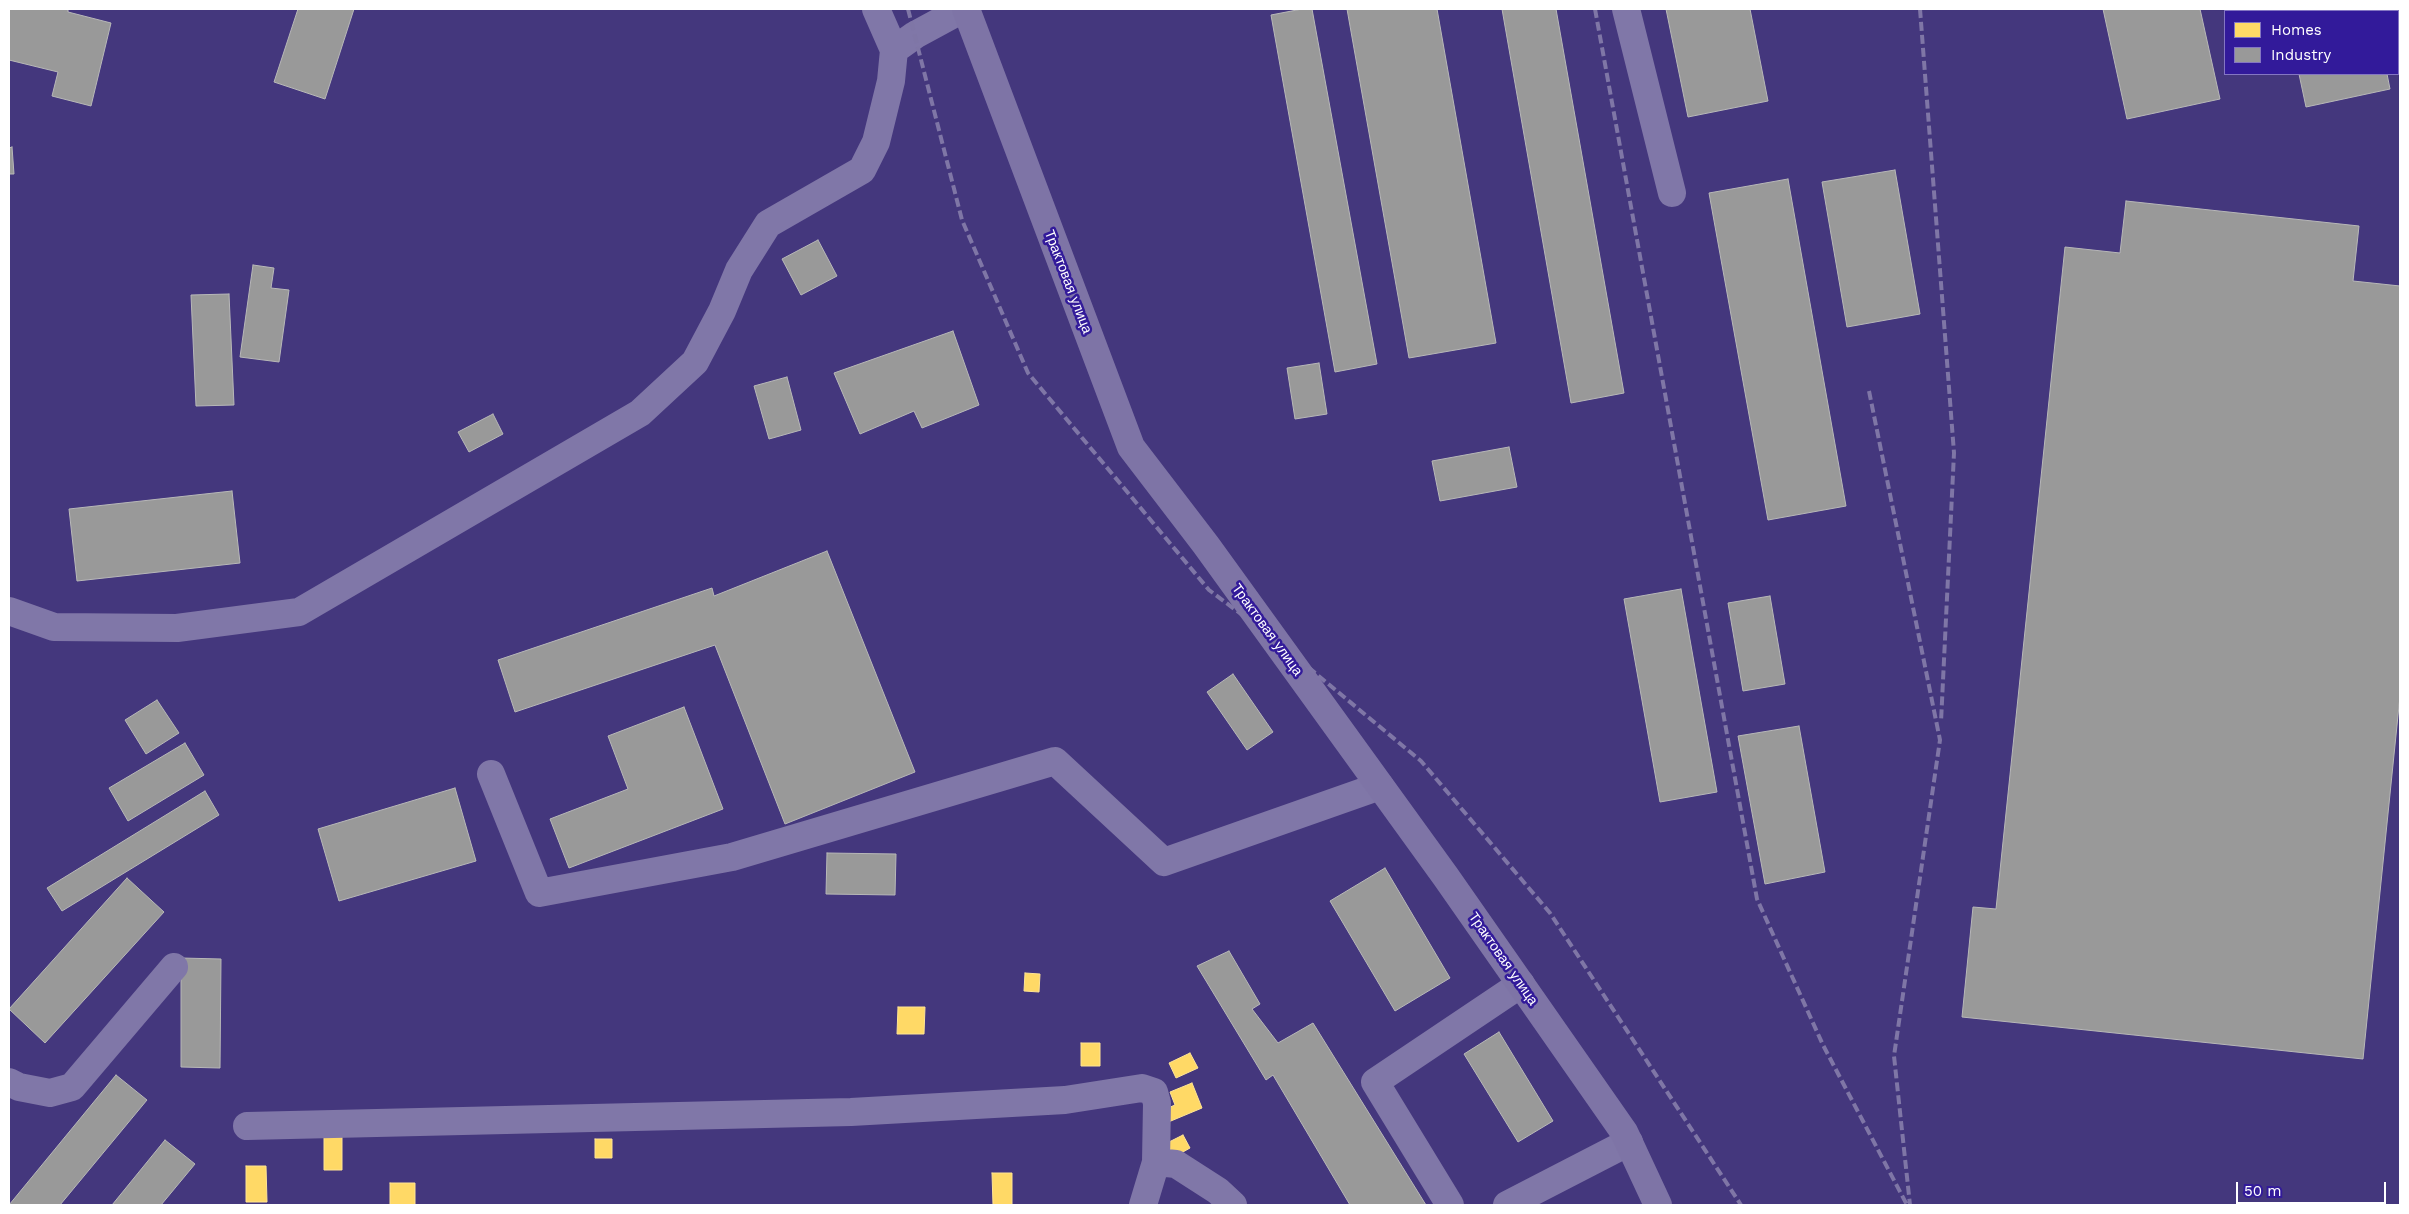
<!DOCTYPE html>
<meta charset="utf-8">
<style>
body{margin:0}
#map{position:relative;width:2409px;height:1214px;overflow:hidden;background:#44377d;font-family:"Work Sans",sans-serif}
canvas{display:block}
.frame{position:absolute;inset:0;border:10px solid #fff;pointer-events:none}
.legend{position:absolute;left:2224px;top:10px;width:175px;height:65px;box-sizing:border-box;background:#321a9a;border:1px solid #8476c2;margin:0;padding:6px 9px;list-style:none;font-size:15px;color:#fff}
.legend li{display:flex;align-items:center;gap:10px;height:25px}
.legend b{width:25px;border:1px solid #8476c2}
.scale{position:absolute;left:2236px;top:1182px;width:150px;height:22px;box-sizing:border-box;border:2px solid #fff;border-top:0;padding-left:6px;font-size:15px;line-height:18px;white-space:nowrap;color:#fff;-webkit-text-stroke:4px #321a9a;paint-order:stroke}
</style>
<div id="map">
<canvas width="2409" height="1214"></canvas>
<div class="frame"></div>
<ul class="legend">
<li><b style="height:14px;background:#ffd966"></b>Homes</li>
<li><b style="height:14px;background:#999"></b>Industry</li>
</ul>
<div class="scale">50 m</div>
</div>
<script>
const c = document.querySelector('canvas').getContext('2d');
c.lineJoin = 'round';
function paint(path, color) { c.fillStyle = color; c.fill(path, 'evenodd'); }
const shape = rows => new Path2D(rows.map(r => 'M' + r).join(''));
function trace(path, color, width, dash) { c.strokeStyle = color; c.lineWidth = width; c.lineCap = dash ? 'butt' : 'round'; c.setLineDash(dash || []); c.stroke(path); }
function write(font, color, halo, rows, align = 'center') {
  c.font = font + ' "Work Sans",sans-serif'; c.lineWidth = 5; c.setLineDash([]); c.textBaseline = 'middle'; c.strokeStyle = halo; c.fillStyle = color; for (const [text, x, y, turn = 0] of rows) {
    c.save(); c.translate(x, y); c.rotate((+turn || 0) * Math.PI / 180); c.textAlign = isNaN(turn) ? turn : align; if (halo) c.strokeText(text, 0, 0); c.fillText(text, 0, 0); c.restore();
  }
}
const homes = shape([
 [1025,973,1040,974,1039,992,1024,991,1025,973],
 [898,1007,925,1007,924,1034,897,1034,898,1007],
 [1081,1043,1100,1043,1100,1066,1081,1066,1081,1043],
 [1190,1053,1198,1068,1176,1078,1169,1063,1190,1053],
 [1192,1083,1202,1108,1166,1123,1161,1111,1175,1105,1170,1092,1192,1083],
 [324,1135,342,1135,342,1170,324,1170,324,1135],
 [1183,1135,1190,1148,1174,1157,1167,1143,1183,1135],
 [595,1139,612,1139,612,1158,595,1158,595,1139],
 [246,1166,266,1166,267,1202,246,1202,246,1166],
 [992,1173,1012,1173,1012,1205,993,1205,992,1173],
 [390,1183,415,1183,415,1205,390,1205,390,1183]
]);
paint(homes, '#ffd966');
trace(homes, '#ffe494', 1);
const industry = shape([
 [9,9,68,9,68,12,111,23,91,106,52,96,58,72,9,60,9,9],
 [298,9,354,9,325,99,274,82,298,9],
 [1302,9,1312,9,1377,364,1335,372,1271,15,1302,9],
 [1347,9,1437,9,1496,343,1409,358,1347,9],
 [1502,9,1556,9,1624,393,1571,403,1502,9],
 [1666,9,1750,9,1768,101,1688,117,1666,9],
 [2103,9,2200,9,2220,99,2127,119,2103,9],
 [2333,9,2373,9,2373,11,2322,11,2333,9],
 [2299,74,2387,74,2390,89,2306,107,2299,74],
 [12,147,14,174,9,174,9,148,12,147],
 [1895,170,1920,314,1847,327,1822,182,1895,170],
 [1788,179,1846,506,1768,520,1709,193,1788,179],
 [2126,201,2359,226,2353,281,2400,286,2400,696,2363,1059,1962,1017,1973,907,1996,909,2065,247,2120,253,2126,201],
 [818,240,837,276,801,295,782,259,818,240],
 [253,265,274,268,271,288,289,290,279,362,240,357,253,265],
 [229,294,234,405,196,406,191,295,229,294],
 [953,331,979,405,922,428,914,411,860,434,834,373,953,331],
 [1319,363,1327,414,1295,419,1287,368,1319,363],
 [787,377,801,430,769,439,754,386,787,377],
 [493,414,503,434,469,452,458,432,493,414],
 [1509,447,1517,487,1440,501,1432,461,1509,447],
 [232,491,240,563,77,581,69,509,232,491],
 [827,551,915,772,785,824,715,645,515,712,498,660,712,588,714,596,827,551],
 [1681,589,1717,792,1660,802,1624,599,1681,589],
 [1770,596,1785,684,1743,691,1728,603,1770,596],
 [1233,674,1273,732,1247,750,1207,692,1233,674],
 [157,700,179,733,146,754,125,720,157,700],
 [684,707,723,809,569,868,550,819,628,789,608,736,684,707],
 [1799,726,1825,872,1765,884,1738,736,1799,726],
 [185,743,204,775,128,821,109,788,185,743],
 [455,788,476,861,339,901,318,829,455,788],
 [205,791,219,815,62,911,47,888,205,791],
 [827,853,896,854,895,895,826,894,827,853],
 [1385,868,1450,978,1395,1011,1330,901,1385,868],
 [127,878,164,912,45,1043,9,1009,127,878],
 [1229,951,1260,1004,1252,1009,1278,1043,1313,1023,1426,1205,1350,1205,1273,1075,1266,1080,1197,966,1229,951],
 [181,958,221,959,220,1068,181,1067,181,958],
 [1499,1032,1553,1121,1518,1142,1464,1054,1499,1032],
 [116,1075,147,1100,60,1205,9,1205,116,1075],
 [165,1140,195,1164,161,1205,112,1205,165,1140]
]);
paint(industry, '#999');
trace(industry, '#b8b8b8', 1);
trace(shape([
 [876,9,894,50],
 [1626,9,1672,193],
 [9,611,54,627,177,628,299,612,640,413,695,362,722,311,739,270,768,224,862,170,876,142,891,81,894,50,915,35,963,9],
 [491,774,539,893,732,857,1055,761,1164,862,1380,786],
 [9,1082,19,1087,50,1093,72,1087,174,967],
 [247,1126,851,1112,1065,1100,1142,1088,1154,1092,1157,1103,1156,1162,1143,1205],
 [1156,1162,1176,1164,1218,1191,1233,1205],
 [1450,1205,1375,1082,1521,984],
 [1507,1205,1629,1142]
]), '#8077a8', 28);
trace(shape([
 [966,9,1131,447,1206,545,1446,877,1624,1132,1658,1205]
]), '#7e74a6', 28);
trace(shape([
 [908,9,962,220,1028,373,1209,590,1273,638,1421,761,1550,913,1741,1205],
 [1595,9,1757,899,1823,1045,1907,1205],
 [1920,9,1954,453,1941,722],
 [1869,391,1940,740,1894,1056,1910,1205]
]), '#7f76a6', 4, [9, 4]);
write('14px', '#fff', '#321a9a', [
 ["Трактовая улица",1068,282,69],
 ["Трактовая улица",1267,630,54],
 ["Трактовая улица",1503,959,55]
]);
</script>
